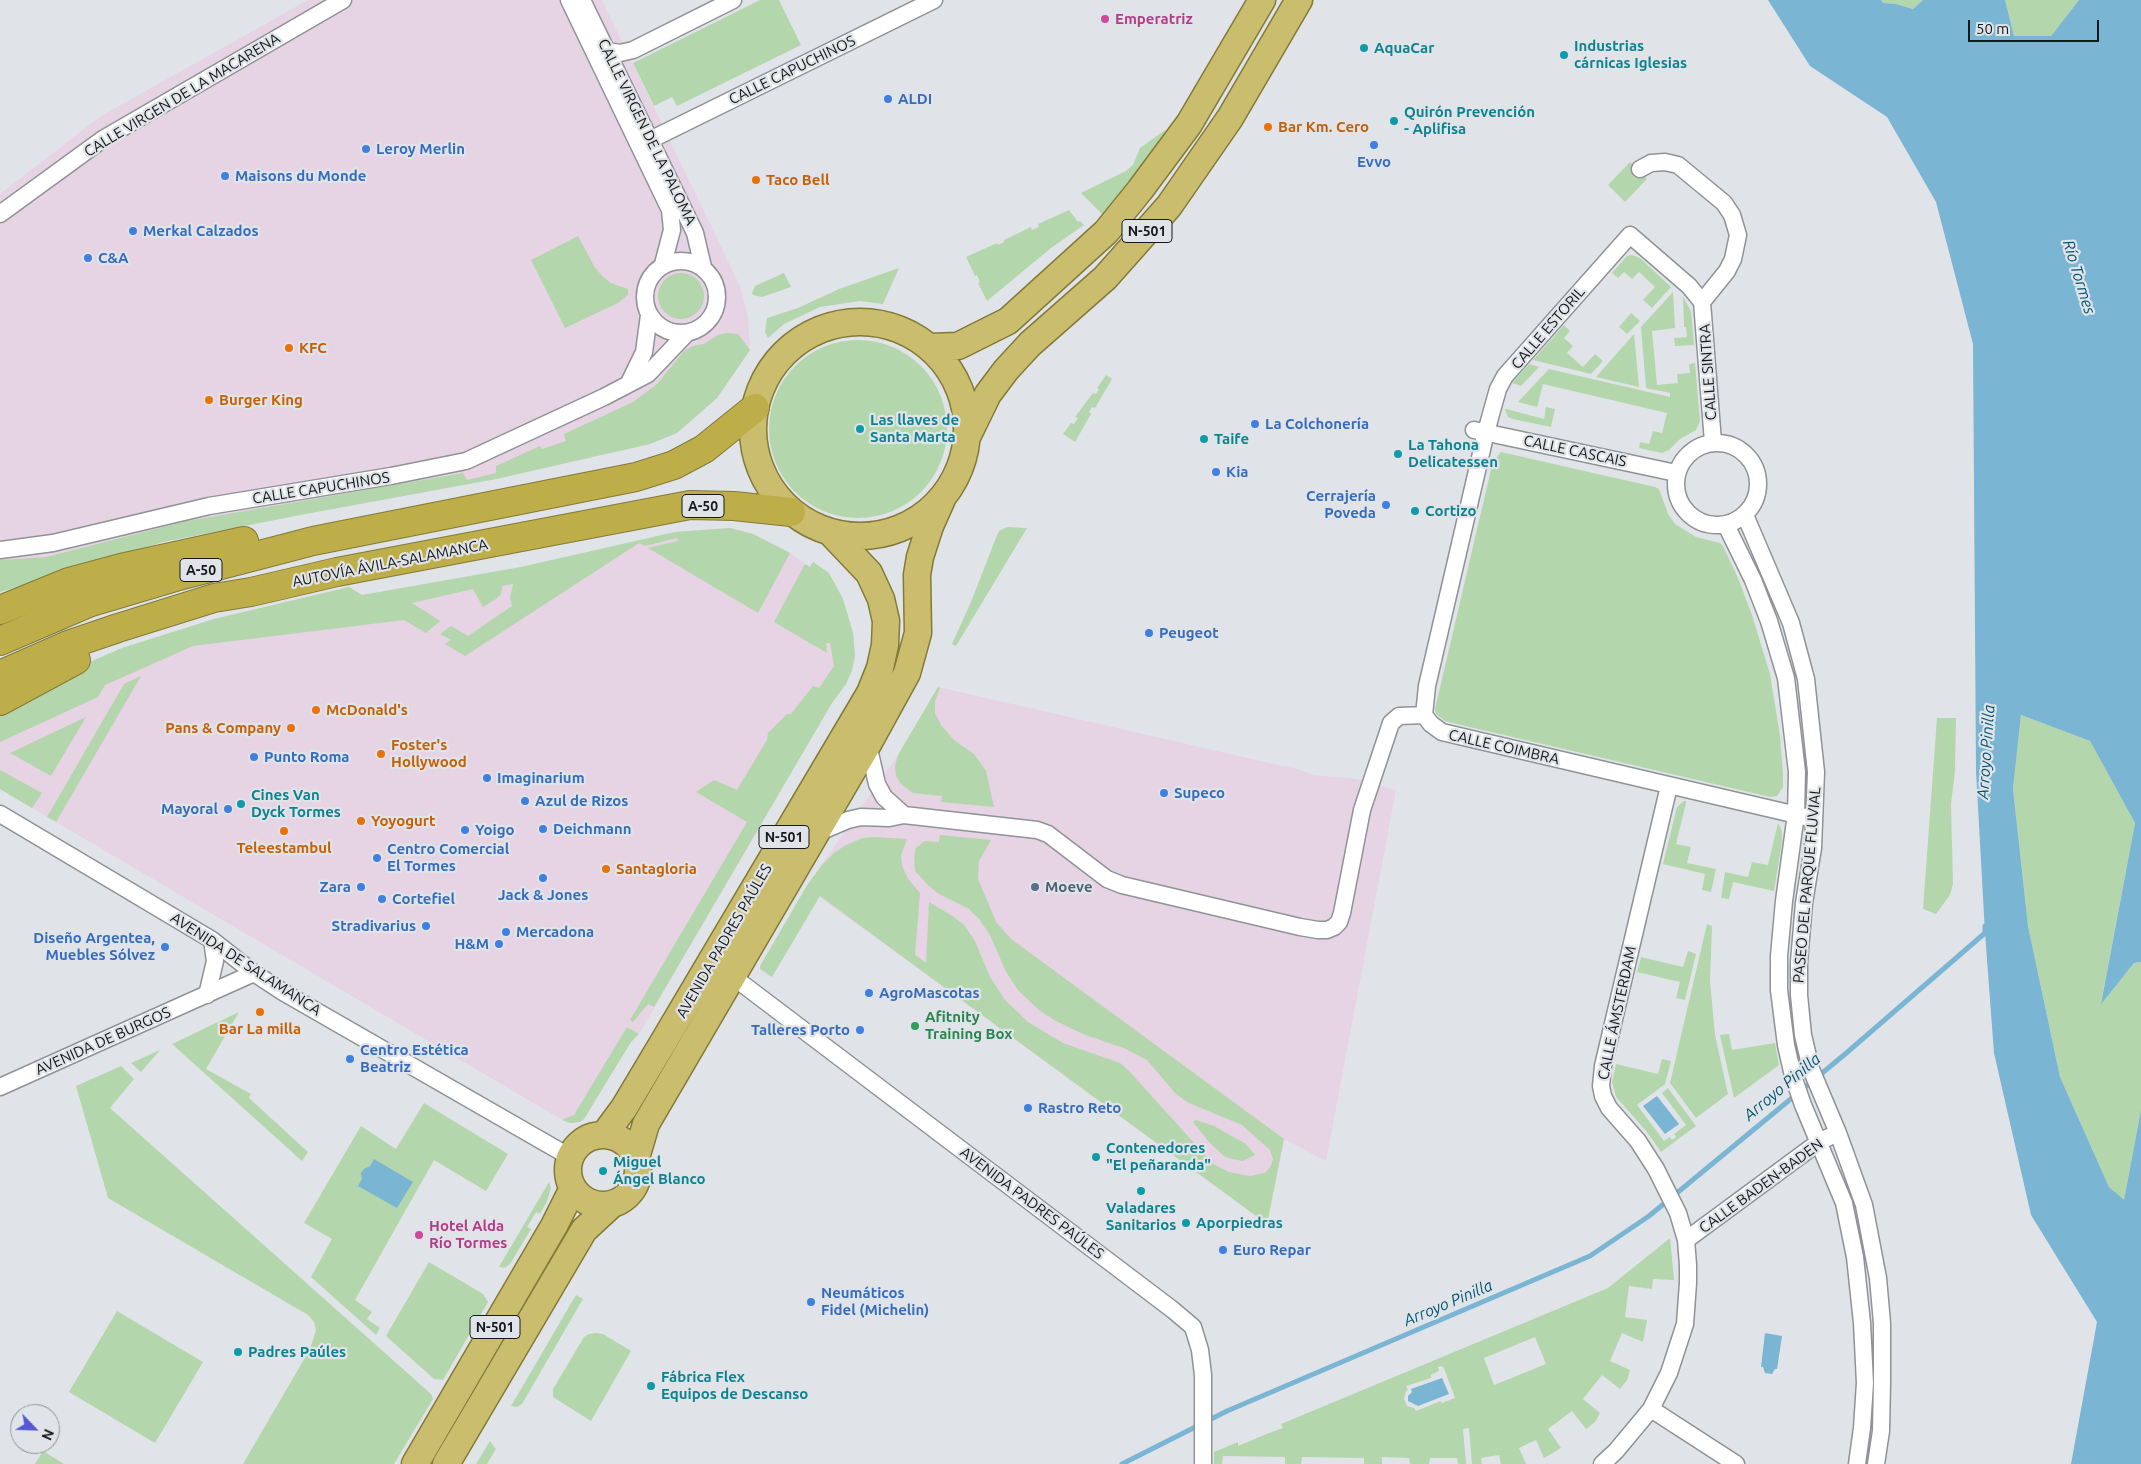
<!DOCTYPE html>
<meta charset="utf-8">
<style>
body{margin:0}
#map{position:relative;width:2141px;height:1464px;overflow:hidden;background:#e0e4e8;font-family:Ubuntu,sans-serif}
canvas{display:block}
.north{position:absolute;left:10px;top:1404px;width:50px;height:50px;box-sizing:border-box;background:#e0e4e8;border:1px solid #8f9295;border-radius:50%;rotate:114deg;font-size:14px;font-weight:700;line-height:20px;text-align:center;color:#161819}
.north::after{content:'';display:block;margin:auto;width:18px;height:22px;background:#5359d0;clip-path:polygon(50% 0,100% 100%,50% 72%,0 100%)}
.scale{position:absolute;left:1968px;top:20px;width:131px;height:22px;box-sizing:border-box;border:2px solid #161819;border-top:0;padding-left:6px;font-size:15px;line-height:18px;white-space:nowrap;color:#161819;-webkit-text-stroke:4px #e0e4e8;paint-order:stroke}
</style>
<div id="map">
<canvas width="2141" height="1464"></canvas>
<div class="north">N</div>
<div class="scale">50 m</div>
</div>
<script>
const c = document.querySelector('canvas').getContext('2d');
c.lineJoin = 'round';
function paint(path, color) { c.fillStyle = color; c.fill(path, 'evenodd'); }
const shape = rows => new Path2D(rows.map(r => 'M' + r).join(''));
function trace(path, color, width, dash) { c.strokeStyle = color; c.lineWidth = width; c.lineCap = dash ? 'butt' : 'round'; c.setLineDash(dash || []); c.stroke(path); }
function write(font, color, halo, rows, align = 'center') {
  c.font = font + ' Ubuntu,sans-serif'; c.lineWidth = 4.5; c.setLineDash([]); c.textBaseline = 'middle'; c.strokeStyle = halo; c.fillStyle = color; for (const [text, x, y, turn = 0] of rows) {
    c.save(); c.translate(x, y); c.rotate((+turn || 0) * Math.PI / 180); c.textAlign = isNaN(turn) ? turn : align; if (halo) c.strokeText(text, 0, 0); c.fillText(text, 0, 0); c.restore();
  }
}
paint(shape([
 [308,0,602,0,740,286,748,316,750,350,717,398,677,433,650,444,496,479,300,515,163,542,0,592,0,194,101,116],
 [730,528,753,534,785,550,810,567,813,562,829,573,843,599,853,633,855,656,852,670,846,684,832,703,639,1034,631,1042,584,1119,580,1122,570,1123,554,1115,0,789,0,711,122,648,214,619,349,587,362,595,521,567,675,532],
 [938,687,1283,766,1288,766,1314,775,1357,779,1396,790,1326,1161,1284,1139,1267,1224,806,887,898,755]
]), '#e6d3e3');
paint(shape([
 [760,0,779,0,801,45,677,106,672,97,654,106,633,63],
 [1881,0,1923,0,1913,9,1896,4,1883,3],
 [2005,0,2079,0,2051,36,2014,36],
 [1165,130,1167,135,1104,216,1081,193,1126,171,1133,165,1140,148],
 [1630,162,1647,179,1625,202,1608,185],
 [1069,210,1078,222,1080,221,1084,225,1051,248,987,301,978,283,980,282,977,275,975,276,966,257,997,243,998,245,1004,242,1004,240,1031,227,1032,230,1039,227,1038,224],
 [578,236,594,266,602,276,611,283,628,289,628,295,618,303,565,328,531,260],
 [1632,255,1640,258,1671,287,1652,308,1643,300,1655,287,1639,272,1632,279,1624,272,1618,278,1612,273,1627,256],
 [899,268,883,304,860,301,820,307,784,324,768,338,765,332,767,318,798,308,839,289],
 [784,273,791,287,762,297,753,295,752,293,755,286],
 '658 296a23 23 0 1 1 46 0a23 23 0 1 1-46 0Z',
 [1673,292,1675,328,1652,331,1657,385,1678,383,1677,374,1690,373,1689,364,1695,363,1700,421,1696,430,1680,439,1669,450,1662,453,1639,448,1640,442,1649,444,1653,431,1662,433,1667,413,1543,384,1537,407,1518,402,1549,369,1670,397,1670,393,1646,388,1641,327],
 [1683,297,1691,311,1694,345,1675,346,1674,338,1687,337,1686,327,1684,327],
 [1631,313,1640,321,1627,334,1619,327],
 [1564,325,1570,331,1564,338,1573,346,1567,353,1583,367,1595,354,1603,361,1591,374,1533,360],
 [727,333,738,334,750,350,717,398,677,433,650,444,496,479,300,515,163,542,0,592,0,560,46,557,187,521,463,473,467,480,496,473,496,466,540,446,542,449,566,441,564,434,633,402,657,384,684,351,693,346,704,344,718,335],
 [1634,334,1639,387,1596,377],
 '769 429a89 89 0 1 1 178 0a89 89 0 1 1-178 0Z',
 [1529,364,1539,367,1521,386,1512,383],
 [1106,375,1112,379,1095,408,1092,407,1089,412,1091,414,1075,442,1063,434,1071,423,1074,424,1078,418,1075,417,1093,393,1096,394,1099,389,1097,388],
 [1546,407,1555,409,1551,427,1513,419,1508,417,1505,410,1506,409,1544,419],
 [1501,452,1655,487,1659,489,1668,514,1675,524,1696,537,1720,543,1723,546,1738,578,1752,615,1770,674,1780,736,1783,774,1783,787,1777,796,1770,797,1461,725,1445,721,1436,714,1435,709,1493,461],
 [1007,527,1027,528,956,646,952,644,971,602,997,535,999,531],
 [730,528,753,534,790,553,758,613,648,548,678,541,677,538,645,546,639,543,465,656,445,644,451,640,440,634,451,626,468,636,512,606,510,598,513,584,502,586,501,594,496,599,483,607,473,589,412,603,440,621,426,633,404,620,193,646,105,685,98,697,0,742,0,711,64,673,122,648,214,619,349,587,362,595,521,567,675,532],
 [813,562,829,573,843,599,853,633,855,656,852,670,846,684,832,703,654,1007,648,1004,633,1022,630,1020,747,822,696,792,714,780,737,790,767,740,768,733,787,714,791,714,813,686,819,688,834,666,830,643,826,643,827,653,774,622,805,564,810,567],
 [141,676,56,822,47,817,124,684],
 [938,687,940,688,935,701,935,713,941,725,954,740,974,754,986,771,994,807,941,802,942,796,913,793,901,784,896,776,895,766,898,755],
 [2021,715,2090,741,2135,823,2101,1003,2134,963,2141,962,2141,1110,2124,1201,2109,1187,2060,1077,2028,926,2013,789],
 [86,717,51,776,10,753],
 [1937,718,1956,718,1955,771,1951,804,1953,884,1950,895,1936,914,1923,909],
 [0,770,42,793,32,808,0,789],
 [1684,801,1686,801,1686,803,1676,844,1691,847,1687,863,1716,869,1711,892,1702,890,1705,874,1663,864,1677,807],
 [1778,823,1782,831,1782,842,1774,891,1733,882,1729,899,1721,898,1725,872,1748,877,1752,862,1768,865],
 [940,835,991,840,979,861,978,879,996,922,1011,939,1284,1139,1267,1224,820,896,772,977,760,969,760,966,806,887,822,865,834,853,846,845,863,838,873,837,907,839,901,855,902,866,908,879,920,893,915,955,926,963,929,902,954,917,964,925,975,941,990,977,1005,1000,1028,1022,1063,1043,1120,1063,1130,1072,1213,1164,1229,1172,1250,1176,1265,1173,1271,1166,1273,1159,1270,1150,1242,1125,1189,1103,1176,1094,1147,1060,1126,1049,1083,1034,1056,1021,1040,1011,1018,990,1006,972,990,935,979,919,969,909,939,894,928,885,915,871,914,856,916,848,925,841,939,842],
 [1707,924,1712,926,1710,981,1715,1035,1728,1094,1696,1118,1670,1083],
 [1688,951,1696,954,1685,1000,1676,998,1680,982,1637,972,1641,957,1683,967],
 [239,1012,206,1069,251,1094,249,1098,308,1152,302,1161,172,1044],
 [627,1027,639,1034,631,1042,584,1119,580,1122,570,1123,562,1120,574,1115],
 [1729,1034,1732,1050,1775,1043,1779,1065,1734,1098,1720,1035],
 [160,1050,141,1072,131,1063],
 [1662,1059,1671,1061,1665,1084,1637,1105,1664,1141,1670,1137,1672,1140,1676,1137,1674,1134,1686,1125,1662,1093,1668,1088,1696,1126,1661,1152,1647,1132,1616,1097,1612,1082,1616,1064,1658,1074],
 [121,1066,134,1079,110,1108,431,1394,433,1399,394,1464,243,1464,310,1349,316,1330,314,1322,308,1315,108,1198,76,1086],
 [424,1103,508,1154,486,1191,434,1160,355,1300,372,1312,367,1319,380,1328,376,1335,311,1277,332,1239,304,1223,361,1126,396,1149],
 [1196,1120,1214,1126,1228,1134,1246,1144,1255,1155,1243,1161,1232,1159,1224,1156,1210,1143,1193,1122],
 [549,1182,551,1188,547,1201,540,1214,536,1212,527,1227,531,1229,510,1264,504,1268,499,1267],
 [1670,1238,1674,1280,1653,1279,1652,1289,1629,1286,1625,1317,1647,1320,1643,1342,1622,1333,1610,1361,1630,1370,1627,1380,1620,1389,1602,1375,1583,1399,1600,1413,1595,1422,1586,1429,1572,1411,1548,1429,1561,1448,1544,1458,1536,1440,1519,1448,1526,1464,1501,1464,1499,1455,1481,1458,1482,1464,1472,1464,1469,1428,1463,1429,1466,1464,1458,1464,1457,1458,1430,1458,1429,1464,1410,1464,1409,1458,1382,1457,1382,1464,1364,1464,1364,1458,1302,1457,1301,1464,1285,1464,1285,1457,1223,1456,1222,1464,1214,1464,1214,1452,1238,1442,1238,1446,1269,1433,1283,1428,1281,1424,1608,1288],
 [1535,1337,1546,1364,1494,1385,1484,1358],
 [1441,1366,1444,1368,1455,1398,1442,1403,1441,1401,1416,1411,1414,1408,1407,1406,1404,1399,1406,1391,1408,1390,1406,1386,1431,1378,1431,1375,1439,1371,1438,1367],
 [429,1262,483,1294,488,1302,443,1380,434,1379,386,1336],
 [576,1295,583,1299,522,1404,517,1407,511,1406],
 [117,1311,203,1362,155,1443,69,1392],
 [596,1333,603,1334,631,1351,591,1421,553,1397,553,1389,584,1337,589,1334],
 [490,1441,496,1449,487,1464,476,1464],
 [43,1451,64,1464,35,1464]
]), '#b4d6ac');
paint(shape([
 [1768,0,1881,0,1883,3,1896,4,1913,9,1923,0,2005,0,2014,36,2051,36,2079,0,2141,0,2141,962,2134,963,2101,1004,2135,823,2090,741,2021,715,2013,789,2028,926,2060,1077,2109,1187,2124,1200,2141,1110,2141,1464,2071,1464,2097,1322,2031,1215,1994,1053,1985,933,1976,771,1973,344,1936,202,1887,117,1810,66],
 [1657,1096,1679,1124,1665,1134,1643,1106],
 [374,1159,413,1182,397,1208,358,1186,362,1179,361,1173,364,1169,370,1166],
 [1765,1333,1782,1336,1777,1369,1775,1369,1772,1374,1765,1373,1763,1367,1761,1367],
 [1442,1378,1449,1394,1418,1406,1408,1401,1408,1396,1412,1392,1411,1389]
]), '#7ab5d3');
trace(shape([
 [1122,1464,1227,1411,1590,1256,1649,1216,1844,1055,1985,933,1985,926]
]), '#7ab5d3', 5);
const minor = shape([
 [569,0,670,210,672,230,663,264],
 [582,0,695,233,703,267],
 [608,51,620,53,633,50,733,0],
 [650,140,934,0],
 [1640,169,1651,163,1665,162,1678,165,1724,203,1732,215,1738,235,1733,259,1727,271,1702,302],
 [0,214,103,139,343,0],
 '645 297a36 36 0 1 1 72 0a36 36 0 1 1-72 0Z',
 [629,383,644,352,649,315],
 [1474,430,1676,473],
 [1713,442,1702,302,1689,286,1630,235,1505,376,1498,389,1486,432,1427,686,1424,715,1431,724,1442,732,1814,819],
 '1676 484a41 41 0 1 1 82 0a41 41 0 1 1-82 0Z',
 [1745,515,1791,623,1806,679,1816,772,1813,848,1804,903,1799,962,1799,995,1803,1035,1811,1069,1838,1133,1864,1205,1878,1278,1882,1323,1882,1382,1881,1431,1876,1464],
 [1726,525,1753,580,1769,621,1786,678,1797,772,1796,814,1784,901,1779,956,1779,990,1786,1045,1793,1076,1803,1105,1844,1203,1855,1257,1862,1323,1865,1383,1862,1428,1857,1464],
 [0,550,53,543,209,506,391,476,466,461,604,397,648,374,687,333],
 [868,744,877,784,884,797,904,815],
 [0,814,212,940,254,973,283,992,570,1157],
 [815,834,848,820,861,817,889,818,904,815,1037,830,1048,834,1107,879,1122,885,1300,927,1318,930,1327,930,1334,927,1339,922,1342,913,1362,810,1391,723,1399,716,1424,715],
 [732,976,1173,1310,1193,1327,1200,1350,1203,1375,1203,1464],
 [207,995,215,961,212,940],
 [0,1087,254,973],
 [1686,1240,1819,1142,1829,1137],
 [1651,1409,1736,1464],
 [1602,1464,1616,1451,1651,1409,1669,1373,1685,1324,1688,1283,1688,1265,1686,1240,1678,1213,1656,1169,1638,1141,1609,1108,1603,1096,1601,1086,1603,1066,1669,786]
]);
const trunk = shape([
 '753 429a107 107 0 1 1 214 0a107 107 0 1 1-214 0Z',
 [929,347,958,346,1008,321,1106,232,1140,190,1189,124,1262,0],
 [967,437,988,394,1006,370,1030,344,1105,278,1169,206,1230,118,1299,0],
 [604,1135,624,1108,664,1041,870,693,880,668,885,645,886,621,881,599,869,573,831,533],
 '568 1170a35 35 0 1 1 70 0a35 35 0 1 1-70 0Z',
 [636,1158,646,1124,868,744,907,673,918,633,917,575,920,557,930,526,942,499],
 [415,1464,554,1226,573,1188],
 [446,1464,584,1230,611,1205]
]);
const motorway = shape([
 [0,610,69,582,121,568,244,541],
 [0,641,91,602,175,577,313,541,636,477,674,465,704,449,755,408],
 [0,675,68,645,118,628,214,598,251,592,337,572,690,505,734,506,791,512],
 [0,701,76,660]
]);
trace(minor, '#8f9296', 19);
trace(trunk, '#837a38', 29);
trace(motorway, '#837a38', 30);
trace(minor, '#fff', 16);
trace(trunk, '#cabe6e', 26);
trace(motorway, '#bdae49', 28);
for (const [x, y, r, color] of [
 [1105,19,5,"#d1479c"],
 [1364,48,5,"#0f9aa8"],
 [1564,55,5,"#0f9aa8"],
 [888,99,5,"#3f7fe0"],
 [1394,121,5,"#0f9aa8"],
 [1268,127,5,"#e8710a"],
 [1374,145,5,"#3f7fe0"],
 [366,149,5,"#3f7fe0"],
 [225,176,5,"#3f7fe0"],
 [756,180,5,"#e8710a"],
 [133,231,5,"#3f7fe0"],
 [88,258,5,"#3f7fe0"],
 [289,348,5,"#e8710a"],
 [209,400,5,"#e8710a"],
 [1255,424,5,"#3f7fe0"],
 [860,429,5,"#0f9aa8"],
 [1204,439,5,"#0f9aa8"],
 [1398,454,5,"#0f9aa8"],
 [1216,472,5,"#3f7fe0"],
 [1386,505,5,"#3f7fe0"],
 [1415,511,5,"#0f9aa8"],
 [1149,633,5,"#3f7fe0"],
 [316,710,5,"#e8710a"],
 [291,728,5,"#e8710a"],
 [381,754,5,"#e8710a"],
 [254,757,5,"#3f7fe0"],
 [487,778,5,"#3f7fe0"],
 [1164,793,5,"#3f7fe0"],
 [525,801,5,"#3f7fe0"],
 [241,804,5,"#0f9aa8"],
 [228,809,5,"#3f7fe0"],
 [361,821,5,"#e8710a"],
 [543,829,5,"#3f7fe0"],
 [465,830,5,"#3f7fe0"],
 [284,831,5,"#e8710a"],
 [377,858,5,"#3f7fe0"],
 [606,869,5,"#e8710a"],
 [543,878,5,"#3f7fe0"],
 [361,887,5,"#3f7fe0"],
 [1035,887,5,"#5c6f8a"],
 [382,899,5,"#3f7fe0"],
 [426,926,5,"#3f7fe0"],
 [506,932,5,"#3f7fe0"],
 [499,944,5,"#3f7fe0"],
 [165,947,5,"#3f7fe0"],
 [869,993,5,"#3f7fe0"],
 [260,1012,5,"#e8710a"],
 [915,1026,5,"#2e9e5b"],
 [860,1030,5,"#3f7fe0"],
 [350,1059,5,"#3f7fe0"],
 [1028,1108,5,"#3f7fe0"],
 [1096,1157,5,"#0f9aa8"],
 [603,1171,5,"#0f9aa8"],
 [1141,1191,5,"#0f9aa8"],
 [1186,1223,5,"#0f9aa8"],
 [419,1235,5,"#d1479c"],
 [1223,1250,5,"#3f7fe0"],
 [811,1302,5,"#3f7fe0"],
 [238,1352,5,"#0f9aa8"],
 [651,1386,5,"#0f9aa8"]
]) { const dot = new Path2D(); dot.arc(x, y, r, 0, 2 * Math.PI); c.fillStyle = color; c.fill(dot); trace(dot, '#e0e4e8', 2); }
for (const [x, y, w] of [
 [1147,231,50],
 [703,506,42],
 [201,570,42],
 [784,837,50],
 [495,1327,50]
]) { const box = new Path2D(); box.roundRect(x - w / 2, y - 11.5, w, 23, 4); c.fillStyle = '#e0e4e8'; c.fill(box); trace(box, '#161819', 1); }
write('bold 14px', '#161819', null, [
 ["N-501",1147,231],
 ["A-50",703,506],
 ["A-50",201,570],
 ["N-501",784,837],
 ["N-501",495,1327]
]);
write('bold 15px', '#b23c85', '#e0e4e8', [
 ["Emperatriz",1115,19],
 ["Hotel Alda",429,1226],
 ["Río Tormes",429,1243]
], 'left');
write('bold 15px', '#0d838f', '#e0e4e8', [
 ["Industrias",1574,46],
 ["cárnicas Iglesias",1574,63],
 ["AquaCar",1374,48],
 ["Quirón Prevención",1404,112],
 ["- Aplifisa",1404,129],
 ["Las llaves de",870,420],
 ["Santa Marta",870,437],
 ["Taife",1214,439],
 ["La Tahona",1408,445],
 ["Delicatessen",1408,462],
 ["Cortizo",1425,511],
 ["Cines Van",251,795],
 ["Dyck Tormes",251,812],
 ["Contenedores",1106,1148],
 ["\"El peñaranda\"",1106,1165],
 ["Miguel",613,1162],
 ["Ángel Blanco",613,1179],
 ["Valadares",1141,1208,"center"],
 ["Sanitarios",1141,1225,"center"],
 ["Aporpiedras",1196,1223],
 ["Padres Paúles",248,1352],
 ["Fábrica Flex",661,1377],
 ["Equipos de Descanso",661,1394]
], 'left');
write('15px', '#161819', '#e0e4e8', [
 ["CALLE CAPUCHINOS",792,70,-26],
 ["CALLE VIRGEN DE LA MACARENA",182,95,-31],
 ["CALLE VIRGEN DE LA PALOMA",647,132,64],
 ["CALLE ESTORIL",1548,328,-49],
 ["CALLE SINTRA",1708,372,-94],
 ["CALLE CASCAIS",1575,451,12],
 ["CALLE CAPUCHINOS",321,488,-9],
 ["AUTOVÍA ÁVILA-SALAMANCA",390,563,-11],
 ["CALLE COIMBRA",1504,747,13],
 ["PASEO DEL PARQUE FLUVIAL",1807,885,-85],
 ["AVENIDA PADRES PAÚLES",724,941,-60],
 ["AVENIDA DE SALAMANCA",246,964,33],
 ["CALLE ÁMSTERDAM",1617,1013,-78],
 ["AVENIDA DE BURGOS",103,1041,-24],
 ["CALLE BADEN-BADEN",1761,1186,-36],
 ["AVENIDA PADRES PAÚLES",1032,1203,37]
]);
write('bold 15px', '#366cbe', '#e0e4e8', [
 ["ALDI",898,99],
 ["Leroy Merlin",376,149],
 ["Evvo",1374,162,"center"],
 ["Maisons du Monde",235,176],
 ["Merkal Calzados",143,231],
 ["C&A",98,258],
 ["La Colchonería",1265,424],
 ["Kia",1226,472],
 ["Cerrajería",1376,496,"right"],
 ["Poveda",1376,513,"right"],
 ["Peugeot",1159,633],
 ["Punto Roma",264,757],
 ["Imaginarium",497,778],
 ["Supeco",1174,793],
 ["Azul de Rizos",535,801],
 ["Mayoral",218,809,"right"],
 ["Deichmann",553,829],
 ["Yoigo",475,830],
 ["Centro Comercial",387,849],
 ["El Tormes",387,866],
 ["Zara",351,887,"right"],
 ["Jack & Jones",543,895,"center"],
 ["Cortefiel",392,899],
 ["Stradivarius",416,926,"right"],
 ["Mercadona",516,932],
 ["Diseño Argentea,",155,938,"right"],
 ["Muebles Sólvez",155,955,"right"],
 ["H&M",489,944,"right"],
 ["AgroMascotas",879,993],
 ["Talleres Porto",850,1030,"right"],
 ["Centro Estética",360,1050],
 ["Beatriz",360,1067],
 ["Rastro Reto",1038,1108],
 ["Euro Repar",1233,1250],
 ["Neumáticos",821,1293],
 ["Fidel (Michelin)",821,1310]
], 'left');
write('bold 15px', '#c56008', '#e0e4e8', [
 ["Bar Km. Cero",1278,127],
 ["Taco Bell",766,180],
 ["KFC",299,348],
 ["Burger King",219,400],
 ["McDonald's",326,710],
 ["Pans & Company",281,728,"right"],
 ["Foster's",391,745],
 ["Hollywood",391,762],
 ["Yoyogurt",371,821],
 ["Teleestambul",284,848,"center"],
 ["Santagloria",616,869],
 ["Bar La milla",260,1029,"center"]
], 'left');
write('bold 15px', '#4e5e75', '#e0e4e8', [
 ["Moeve",1045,887]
], 'left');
write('bold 15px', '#27864d', '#e0e4e8', [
 ["Afitnity",925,1017],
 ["Training Box",925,1034]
], 'left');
write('italic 16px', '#025573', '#e0e4e8', [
 ["Río Tormes",2079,277,73],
 ["Arroyo Pinilla",1986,752,-86],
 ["Arroyo Pinilla",1782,1087,-40],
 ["Arroyo Pinilla",1448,1303,-23]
]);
</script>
